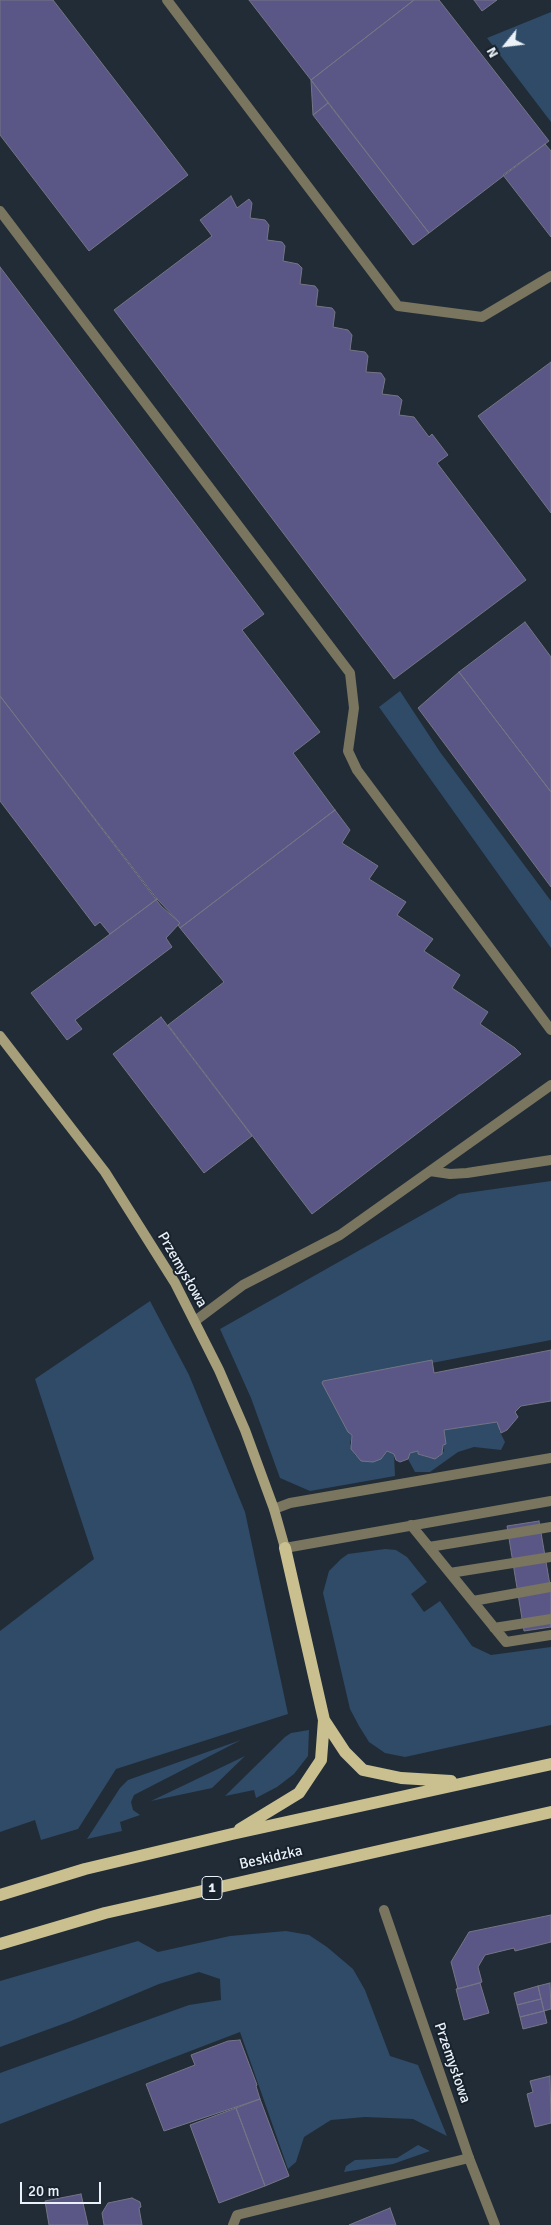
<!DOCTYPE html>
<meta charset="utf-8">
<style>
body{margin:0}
#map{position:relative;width:551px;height:2225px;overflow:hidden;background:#212c37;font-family:Signika,sans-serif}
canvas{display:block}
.north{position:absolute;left:481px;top:20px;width:50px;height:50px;-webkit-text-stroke:4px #18222c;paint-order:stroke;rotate:241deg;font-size:14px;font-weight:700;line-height:20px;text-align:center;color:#eaf1f8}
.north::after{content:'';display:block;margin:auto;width:18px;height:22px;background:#eaf1f8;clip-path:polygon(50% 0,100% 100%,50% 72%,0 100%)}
.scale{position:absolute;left:20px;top:2182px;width:81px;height:22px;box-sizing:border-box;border:2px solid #eaf1f8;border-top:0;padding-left:6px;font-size:15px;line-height:18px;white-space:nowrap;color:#eaf1f8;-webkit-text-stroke:4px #18222c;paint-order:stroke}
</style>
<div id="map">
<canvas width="551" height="2225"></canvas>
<div class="north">N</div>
<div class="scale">20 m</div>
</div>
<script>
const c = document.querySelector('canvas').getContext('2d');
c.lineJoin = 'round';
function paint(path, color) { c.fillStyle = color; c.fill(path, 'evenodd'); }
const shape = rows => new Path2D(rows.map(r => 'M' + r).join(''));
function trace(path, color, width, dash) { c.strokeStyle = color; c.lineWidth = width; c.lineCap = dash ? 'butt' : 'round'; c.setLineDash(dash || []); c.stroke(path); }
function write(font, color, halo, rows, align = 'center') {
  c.font = font + ' Signika,sans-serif'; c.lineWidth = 4; c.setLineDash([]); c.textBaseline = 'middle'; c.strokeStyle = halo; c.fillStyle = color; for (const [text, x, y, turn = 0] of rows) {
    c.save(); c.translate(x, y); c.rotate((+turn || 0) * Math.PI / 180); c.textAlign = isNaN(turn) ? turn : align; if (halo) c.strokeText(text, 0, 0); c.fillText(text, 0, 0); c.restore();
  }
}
paint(shape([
 [551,12,551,122,487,38],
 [400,691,440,752,551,901,551,948,379,707],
 [551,1181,551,1340,323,1384,352,1435,350,1443,355,1455,367,1462,381,1459,387,1451,394,1454,395,1476,310,1491,280,1478,251,1398,220,1329,459,1194],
 [150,1301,189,1375,245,1512,288,1714,116,1769,78,1829,41,1840,35,1820,0,1832,0,1631,94,1559,35,1379],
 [497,1422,501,1429,499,1430,505,1442,501,1450,474,1447,458,1452,430,1472,415,1472,408,1459,410,1453,418,1451,418,1454,430,1458,439,1457,444,1451,443,1445,446,1444,444,1430],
 [385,1549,396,1550,407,1557,427,1582,411,1594,424,1612,440,1601,472,1646,491,1655,551,1647,551,1725,405,1757,385,1753,369,1742,359,1726,350,1709,323,1593,329,1571,341,1559,348,1554],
 [309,1730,308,1756,294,1774,277,1787,256,1798,254,1790,225,1796,285,1737,291,1733],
 [241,1740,134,1795,131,1802,133,1810,140,1815,120,1822,122,1831,87,1839,120,1788,128,1780],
 [245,1756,212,1788,151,1801],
 [286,1931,309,1935,327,1947,353,1969,365,1990,390,2056,418,2065,447,2136,413,2119,365,2117,331,2120,304,2137,296,2162,288,2169,240,2032,0,2124,0,2073,189,2005,221,2000,220,1979,199,1972,159,1984,71,2021,0,2047,0,1981,138,1941,158,1952,230,1936],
 [418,2145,430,2151,393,2164,344,2172,346,2166,355,2160,397,2158]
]), '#2f4b67');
const building = shape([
 [0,0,53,0,188,175,89,251,0,135,0,0],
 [249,0,414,0,311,80,249,0],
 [414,0,439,0,549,141,429,233,311,80,414,0],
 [474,0,497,0,482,11,474,0],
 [311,80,328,103,313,115,311,80],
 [328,103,429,233,413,245,313,115,328,103],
 [545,144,551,151,551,237,503,175,545,144],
 [231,196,237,208,249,199,252,203,250,218,265,220,269,225,267,240,282,242,285,246,283,261,298,264,302,268,300,284,315,286,318,290,316,306,332,308,335,312,333,327,348,330,352,335,350,350,365,352,368,356,366,372,381,373,385,379,382,394,398,396,402,400,399,415,414,417,429,437,432,434,448,455,437,463,526,580,394,679,114,310,212,236,200,220,231,196],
 [0,267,264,614,242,630,320,732,293,753,335,810,180,928,178,925,180,923,161,906,0,696,0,267],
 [551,362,551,513,478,416,551,362],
 [525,622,551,657,551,792,459,672,525,622],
 [459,672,551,792,551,887,418,708,459,672],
 [0,696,157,899,110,934,100,922,95,926,0,801,0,696],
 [335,810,350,830,342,843,378,866,369,879,406,902,397,915,433,939,424,951,460,975,452,988,488,1012,480,1024,515,1048,521,1054,312,1214,168,1025,224,982,180,928,335,810],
 [157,899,180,923,166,938,172,947,75,1020,82,1029,67,1040,31,993,157,899],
 [161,1017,252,1136,204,1173,113,1054,161,1017],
 [551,1350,551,1401,521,1406,515,1412,518,1417,507,1430,501,1433,497,1422,444,1430,446,1444,443,1445,442,1454,435,1459,418,1454,418,1451,410,1453,408,1459,400,1462,396,1460,394,1454,387,1451,381,1459,373,1462,361,1461,351,1449,352,1435,348,1432,322,1383,323,1381,432,1360,434,1373,551,1350],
 [539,1521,551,1591,551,1627,524,1631,507,1526,539,1521],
 [551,1915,551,1942,515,1951,514,1948,485,1955,478,1967,482,1982,458,1989,451,1962,469,1932,551,1915],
 [480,1983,489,2013,464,2020,456,1989,480,1983],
 [550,1983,551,2009,544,2011,538,1986,550,1983],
 [538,1986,541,1999,517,2005,514,1993,538,1986],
 [541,1999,544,2011,520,2017,517,2005,541,1999],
 [544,2011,547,2023,523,2029,520,2017,544,2011],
 [240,2040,257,2085,256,2086,260,2099,164,2131,146,2084,195,2065,191,2055,228,2041,240,2040],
 [550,2076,551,2123,535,2127,527,2094,533,2092,530,2081,550,2076],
 [260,2099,289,2176,265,2186,236,2108,260,2099],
 [236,2108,265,2186,219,2203,190,2125,236,2108],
 [81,2194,88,2225,49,2225,45,2201,81,2194],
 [132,2198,140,2202,141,2207,139,2208,142,2225,104,2225,102,2213,108,2203,132,2198],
 [390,2208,396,2225,349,2225,390,2208]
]);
paint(building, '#5a5787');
trace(building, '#757585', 1);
trace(shape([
 [167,0,398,306,482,317,551,276],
 [0,211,350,673,354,708,348,751,357,770,551,1030],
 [430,1171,450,1174,467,1173,551,1160],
 [195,1321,243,1285,340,1235,551,1085],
 [274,1509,290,1503,551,1458],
 [411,1525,506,1642,551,1635],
 [429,1547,551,1527],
 [285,1548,551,1501],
 [450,1573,551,1557],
 [473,1601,551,1587],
 [494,1628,551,1619],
 [233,2225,237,2215,469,2158]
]), '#79755e', 10);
trace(shape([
 [384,1910,469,2158,495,2225]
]), '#79755e', 10);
trace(shape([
 [0,1036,105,1172,175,1283,219,1370,245,1430,274,1509,285,1548]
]), '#a69f79', 10);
trace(shape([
 [324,1720,345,1752,363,1770,401,1778,451,1781],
 [240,1829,299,1793,321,1760,324,1720,285,1548],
 [0,1895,85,1869,232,1834,551,1764],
 [0,1944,105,1913,551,1812]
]), '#c9bf8f', 12);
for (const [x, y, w] of [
 [212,1888,20]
]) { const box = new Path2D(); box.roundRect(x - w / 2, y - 11.5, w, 23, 4); c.fillStyle = '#18222c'; c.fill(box); trace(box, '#eaf1f8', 1); }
write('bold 14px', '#eaf1f8', null, [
 ["1",212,1888]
]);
write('15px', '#eaf1f8', '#18222c', [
 ["Przemysłowa",182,1270,60],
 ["Beskidzka",271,1858,-13],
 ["Przemysłowa",452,2063,71]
]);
</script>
